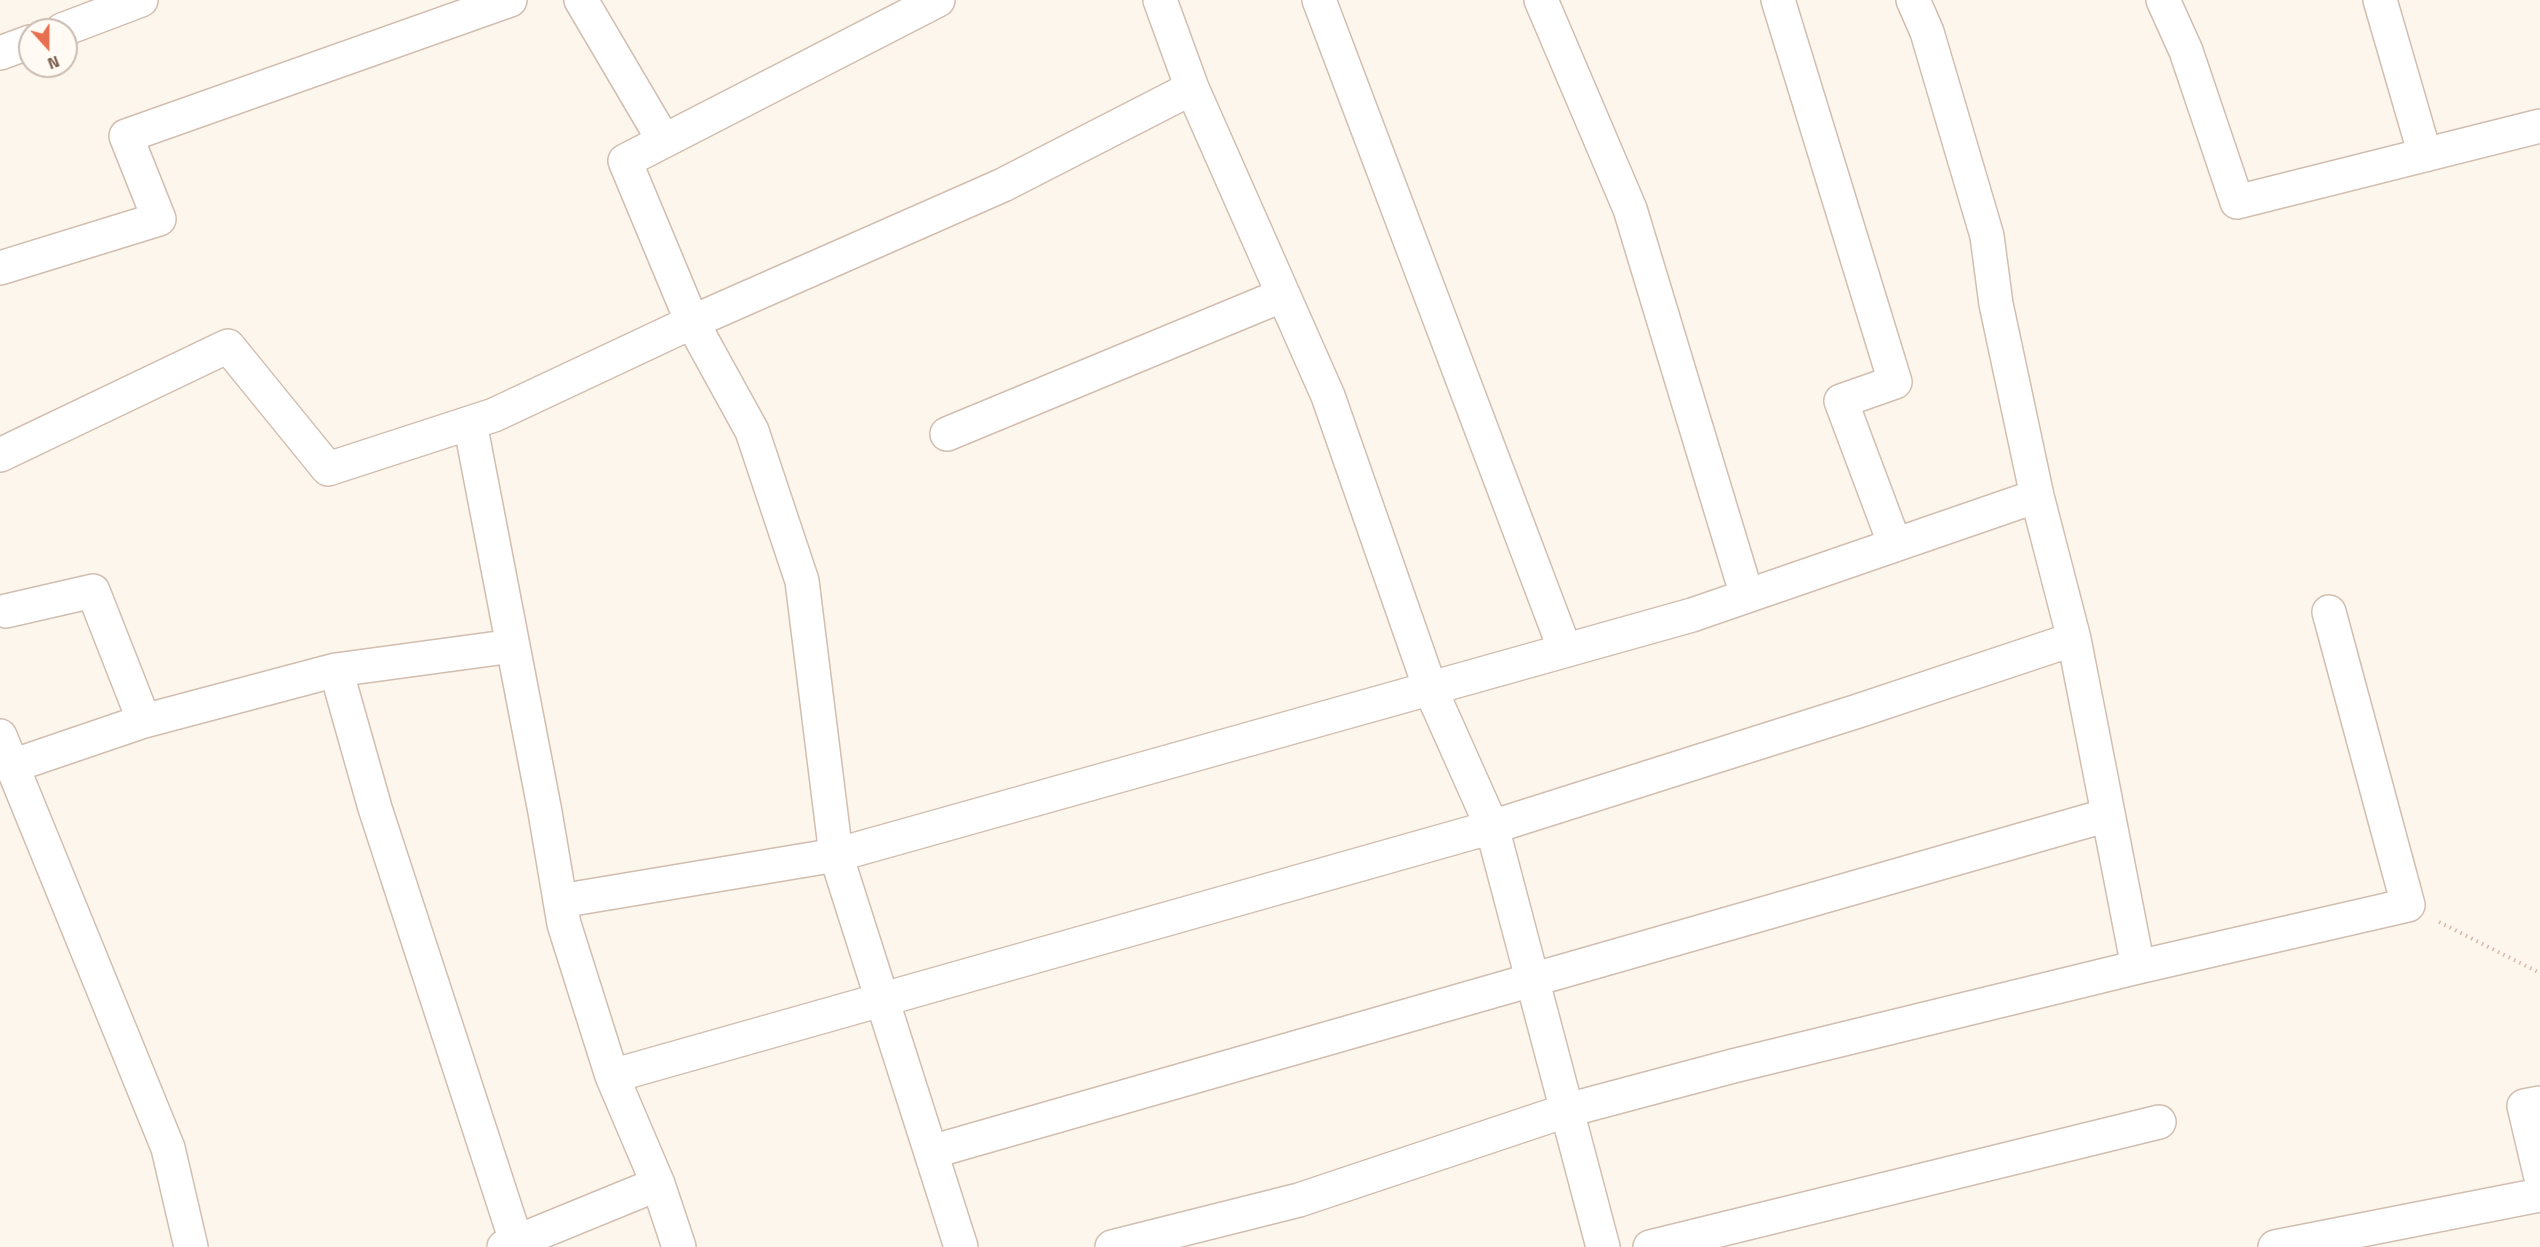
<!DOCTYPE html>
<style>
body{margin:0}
#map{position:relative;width:2540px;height:1247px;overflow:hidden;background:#fdf6ec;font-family:"Titillium Web",sans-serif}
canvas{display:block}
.north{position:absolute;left:18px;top:18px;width:60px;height:60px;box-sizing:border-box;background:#fffaf3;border:2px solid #cabbb1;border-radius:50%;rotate:159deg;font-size:16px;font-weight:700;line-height:24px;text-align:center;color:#7a5c4d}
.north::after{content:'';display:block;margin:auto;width:21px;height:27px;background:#e76f51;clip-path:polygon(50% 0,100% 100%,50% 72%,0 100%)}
</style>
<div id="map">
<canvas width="2540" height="1247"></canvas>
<div class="north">N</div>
</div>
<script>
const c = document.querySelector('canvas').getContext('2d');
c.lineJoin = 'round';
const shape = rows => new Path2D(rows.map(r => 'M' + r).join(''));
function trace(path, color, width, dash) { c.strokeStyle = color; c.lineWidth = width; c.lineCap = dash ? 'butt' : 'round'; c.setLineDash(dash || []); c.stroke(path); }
const street = shape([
 [581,0,664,141],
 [938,0,625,161,692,322,752,431,802,581,836,855,961,1247],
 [1160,0,1192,88,1328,396,1430,688,1492,827,1603,1247],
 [1319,0,1565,650],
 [1541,0,1630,209,1747,596],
 [1778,0,1895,382,1841,401,1895,545],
 [1913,0,1927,32,1987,236,1996,304,2037,496,2074,639,2138,967],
 [2163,0,2186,51,2237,202,2540,126],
 [2380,0,2425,155],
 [62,30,141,0],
 [0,53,30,42],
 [0,268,159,219,126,136,510,0],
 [470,423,545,812,564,924,612,1076],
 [947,434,1283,295],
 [0,455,228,346,328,469,494,415,692,322,1003,185,1192,88],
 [6,611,93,591,144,721],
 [336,670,375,808,518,1247],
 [0,736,168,1148,191,1247],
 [12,766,144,721,336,670,513,646],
 [560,901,836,855,1692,615,2037,496],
 [2540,1103,2524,1106,2540,1174],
 [931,1152,2108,815],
 [504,1247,658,1184],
 [679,1247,658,1184,612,1076,1492,827,1858,711,2074,639],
 [1112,1247,1299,1200,1568,1110,1733,1066,2138,967,2408,905,2329,612],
 [1650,1247,2159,1122],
 [2275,1247,2540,1195]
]);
trace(street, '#d1beb0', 36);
trace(shape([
 [2439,922,2540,973]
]), '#d9b8a5', 4, [1.5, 4.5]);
trace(street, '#fff', 33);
</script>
